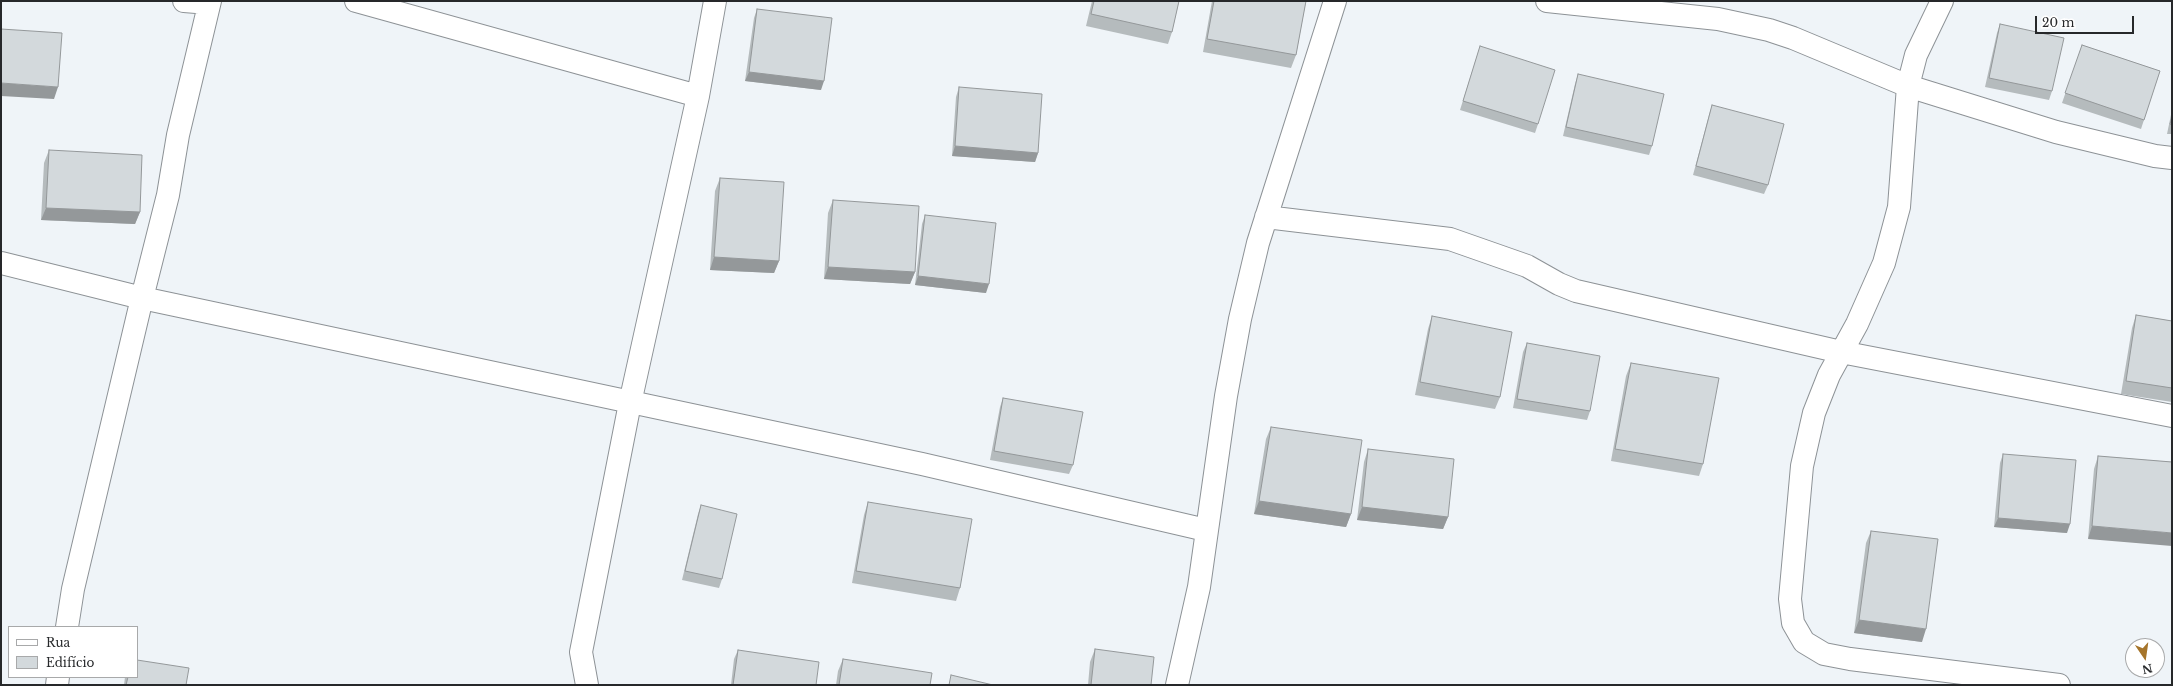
<!DOCTYPE html>
<meta charset="utf-8">
<style>
body{margin:0}
#map{position:relative;width:2173px;height:686px;overflow:hidden;background:#eff4f8;font-family:"Libre Baskerville",serif}
canvas{display:block}
.frame{position:absolute;inset:0;border:2px solid #26282a;pointer-events:none}
.legend{position:absolute;left:8px;top:626px;width:130px;height:52px;box-sizing:border-box;background:#fff;border:1px solid #a8a9aa;margin:0;padding:5px 7px;list-style:none;font-size:12px;color:#26282a}
.legend li{display:flex;align-items:center;gap:8px;height:20px}
.legend b{width:20px;border:1px solid #a8a9aa}
.north{position:absolute;left:2125px;top:638px;width:40px;height:40px;box-sizing:border-box;background:#fff;border:1px solid #a8a9aa;border-radius:50%;rotate:167deg;font-size:11px;font-weight:700;line-height:16px;text-align:center;color:#26282a}
.north::after{content:'';display:block;margin:auto;width:14px;height:18px;background:#a6752b;clip-path:polygon(50% 0,100% 100%,50% 72%,0 100%)}
.scale{position:absolute;left:2035px;top:16px;width:99px;height:18px;box-sizing:border-box;border:2px solid #26282a;border-top:0;padding-left:5px;font-size:12px;line-height:14px;white-space:nowrap;color:#26282a;-webkit-text-stroke:3px #fff;paint-order:stroke}
</style>
<div id="map">
<canvas width="2173" height="686"></canvas>
<div class="frame"></div>
<ul class="legend">
<li><b style="height:5px;background:#fff"></b>Rua</li>
<li><b style="height:11px;background:#d3d9dc"></b>Edifício</li>
</ul>
<div class="north">N</div>
<div class="scale">20 m</div>
</div>
<script>
const c = document.querySelector('canvas').getContext('2d');
c.lineJoin = 'round';
const shape = rows => new Path2D(rows.map(r => 'M' + r).join(''));
function trace(path, color, width, dash) { c.strokeStyle = color; c.lineWidth = width; c.lineCap = dash ? 'butt' : 'round'; c.setLineDash(dash || []); c.stroke(path); }
function paint(path, color) { c.fillStyle = color; c.fill(path, 'evenodd'); }
const street = shape([
 [184,1,209,3],
 [356,1,698,96],
 [1547,1,1718,19,1769,30,1793,38,1908,86,2056,132,2155,156,2172,158],
 [1942,1,1916,55,1908,86,1899,207,1884,263,1857,324,1829,375,1814,413,1802,466,1790,599,1793,623,1804,642,1824,654,1850,659,2059,685],
 [1266,217,1450,239,1527,266,1559,284,1576,291,1841,352,2172,416],
 [1,263,142,298,922,464,1206,530],
 [67,627,73,589,142,298,168,195,178,135,210,1],
 [57,685,58,677],
 [587,685,581,652,630,403,698,96,715,1],
 [1177,685,1199,587,1226,396,1240,319,1258,243,1335,1]
]);
trace(street, '#8d9296', 24);
trace(street, '#fff', 22);
paint(shape([
 [1092,1,1179,1,1172,32,1168,44,1086,26],
 [1212,1,1306,1,1296,55,1291,68,1203,52],
 [757,9,821,90,745,81,754,18],
 [2000,24,2052,91,2049,100,1985,87,1997,33],
 [2082,45,2160,71,2141,129,2062,103],
 [1480,46,1538,124,1535,133,1460,110],
 [1578,74,1652,146,1649,155,1563,136,1575,84],
 [959,87,1038,153,1035,162,952,156,956,97],
 [1712,105,1768,185,1764,194,1693,175,1709,115],
 [2172,110,2172,134,2167,134],
 [49,150,140,212,135,224,41,220,44,163],
 [720,178,779,261,774,273,710,270,715,191],
 [833,200,915,272,910,284,824,279,828,213],
 [925,215,986,293,915,285,922,224],
 [2136,315,2172,321,2172,402,2121,394,2132,328],
 [1432,316,1500,397,1495,409,1415,395,1428,329],
 [1527,343,1590,411,1587,420,1513,408,1523,352],
 [1631,363,1703,464,1699,476,1611,461,1626,376],
 [1003,398,1073,465,1069,474,990,460,1000,407],
 [1271,427,1351,514,1346,527,1254,514,1266,439],
 [1368,449,1448,517,1443,529,1357,520,1364,462],
 [2003,454,2067,533,1994,527,2000,463],
 [2098,456,2172,462,2088,539,2094,469],
 [868,502,960,588,956,601,852,583,864,515],
 [701,505,722,579,719,588,682,580,698,514],
 [1871,531,1922,642,1854,633,1866,543],
 [1095,649,1151,685,1088,685,1090,662],
 [738,650,816,685,731,685,734,659],
 [843,659,930,685,836,685,838,671],
 [125,677,137,677,186,685,124,685]
]), '#b5bbbd');
paint(shape([
 [749,72,824,81,821,90,745,81],
 [1,83,58,87,54,99,1,96],
 [955,146,1038,153,1035,162,952,156],
 [46,208,140,212,135,224,41,220],
 [714,257,779,261,774,273,710,270],
 [828,267,915,272,910,284,824,279],
 [918,276,989,284,986,293,915,285],
 [1259,501,1351,514,1346,527,1254,514],
 [1362,507,1448,517,1443,529,1357,520],
 [1998,518,2070,524,2067,533,1994,527],
 [2092,526,2172,533,2172,546,2088,539],
 [1859,620,1926,629,1922,642,1854,633]
]), '#94989a');
const building = shape([
 [1094,1,1179,1,1172,32,1091,14,1094,1],
 [1214,1,1306,1,1296,55,1207,39,1214,1],
 [757,9,832,18,824,81,749,72,757,9],
 [2000,24,2064,38,2052,91,1989,78,2000,24],
 [1,29,62,33,58,87,1,83,1,29],
 [2082,45,2160,71,2144,120,2065,93,2082,45],
 [1480,46,1555,70,1538,124,1463,101,1480,46],
 [1578,74,1664,94,1652,146,1566,127,1578,74],
 [959,87,1042,94,1038,153,955,146,959,87],
 [1712,105,1784,124,1768,185,1696,166,1712,105],
 [2172,117,2172,125,2170,124,2172,117],
 [49,150,142,155,140,212,46,208,49,150],
 [720,178,784,182,779,261,714,257,720,178],
 [833,200,919,206,915,272,828,267,833,200],
 [925,215,996,223,989,284,918,276,925,215],
 [2136,315,2172,321,2172,388,2126,381,2136,315],
 [1432,316,1512,332,1500,397,1420,382,1432,316],
 [1527,343,1600,356,1590,411,1517,399,1527,343],
 [1631,363,1719,378,1703,464,1615,449,1631,363],
 [1003,398,1083,412,1073,465,994,451,1003,398],
 [1271,427,1362,440,1351,514,1259,501,1271,427],
 [1368,449,1454,459,1448,517,1362,507,1368,449],
 [2003,454,2076,460,2070,524,1998,518,2003,454],
 [2098,456,2172,462,2172,533,2092,526,2098,456],
 [868,502,972,519,960,588,856,571,868,502],
 [701,505,737,514,722,579,685,571,701,505],
 [1871,531,1938,539,1926,629,1859,620,1871,531],
 [1095,649,1154,657,1151,685,1091,685,1095,649],
 [738,650,819,662,816,685,733,685,738,650],
 [843,659,932,673,930,685,839,685,843,659],
 [137,660,189,668,186,685,126,685,128,677,137,677,137,660],
 [951,675,993,685,949,685,951,675]
]);
paint(building, '#d3d9dc');
trace(building, '#94989a', 1);
</script>
